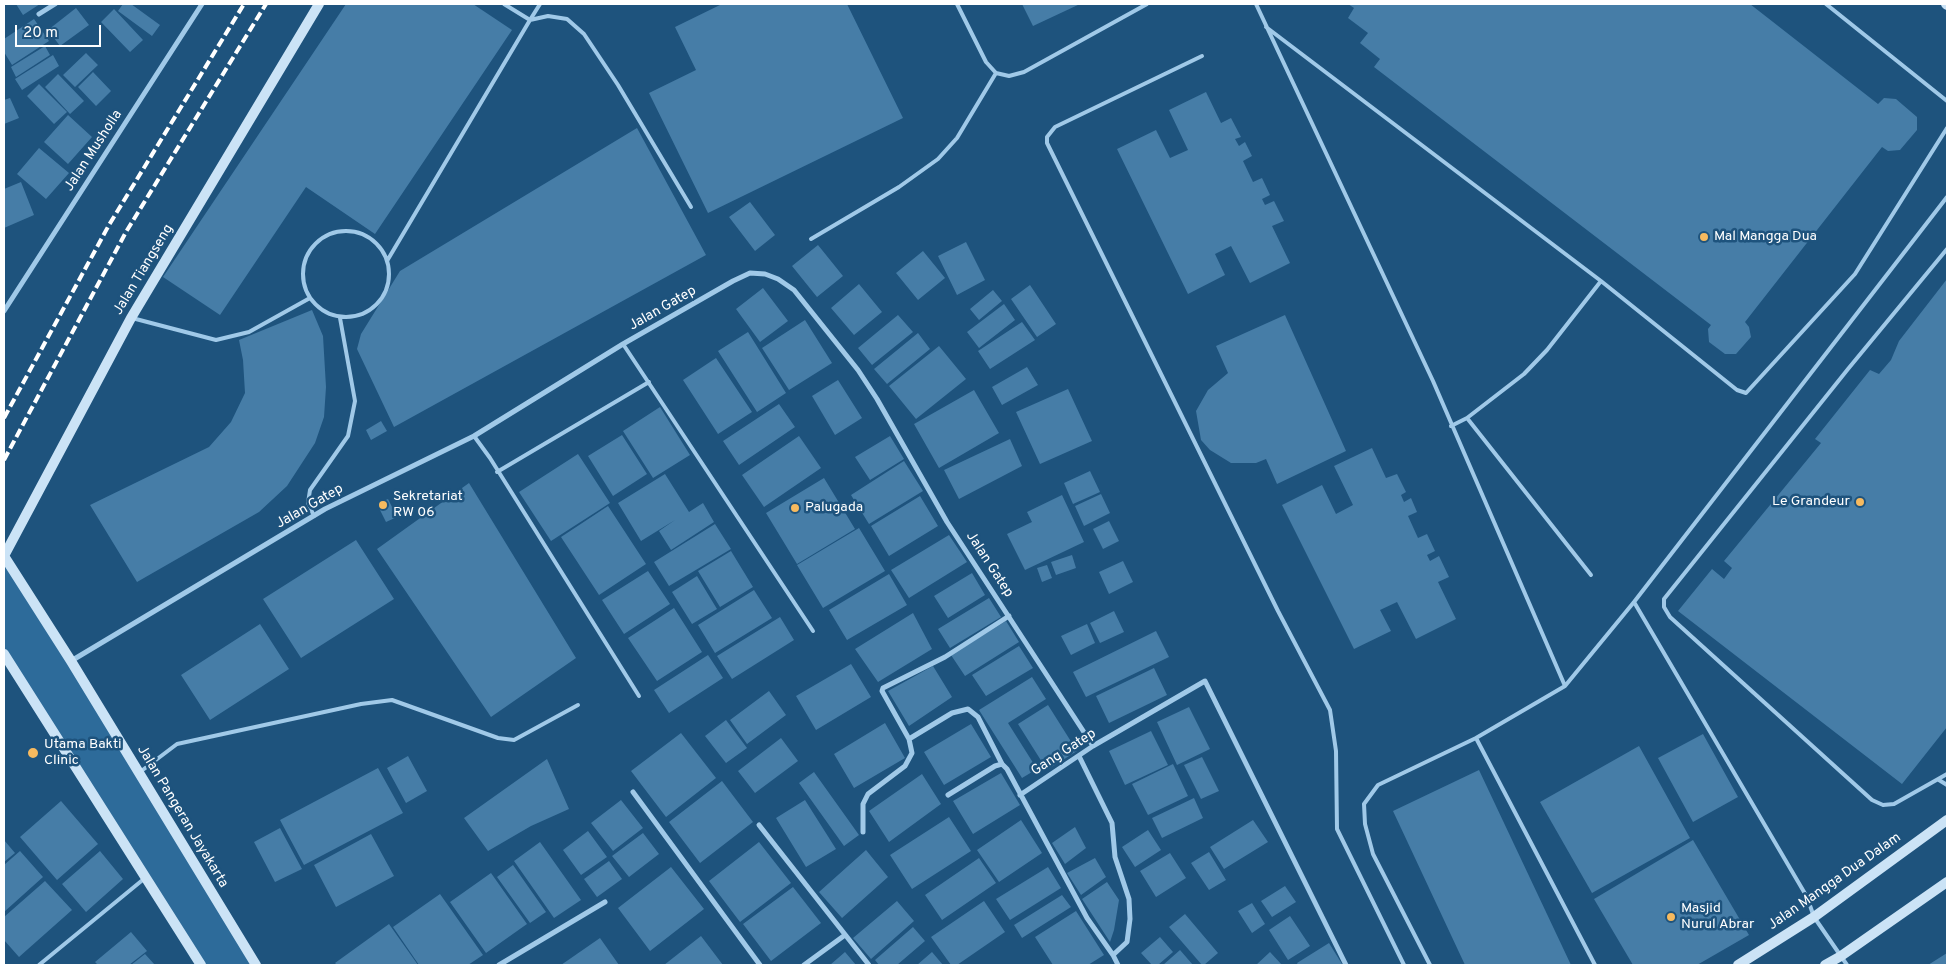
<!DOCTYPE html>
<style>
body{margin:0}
#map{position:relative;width:1951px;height:969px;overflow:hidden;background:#1e537d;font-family:Overpass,sans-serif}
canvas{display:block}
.frame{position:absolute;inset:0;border:5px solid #fff;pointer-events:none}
.scale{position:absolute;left:15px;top:25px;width:86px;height:22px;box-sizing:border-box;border:2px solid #fff;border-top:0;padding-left:6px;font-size:15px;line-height:18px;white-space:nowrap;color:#fff;-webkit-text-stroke:4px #1e537d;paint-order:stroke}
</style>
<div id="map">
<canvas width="1951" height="969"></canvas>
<div class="frame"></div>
<div class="scale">20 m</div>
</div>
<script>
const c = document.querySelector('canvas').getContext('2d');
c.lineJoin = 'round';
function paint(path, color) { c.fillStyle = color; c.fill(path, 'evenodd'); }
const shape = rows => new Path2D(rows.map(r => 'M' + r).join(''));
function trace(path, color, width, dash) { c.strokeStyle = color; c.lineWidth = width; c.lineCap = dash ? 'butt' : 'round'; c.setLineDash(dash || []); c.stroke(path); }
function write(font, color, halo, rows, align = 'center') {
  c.font = font + ' Overpass,sans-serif'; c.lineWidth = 5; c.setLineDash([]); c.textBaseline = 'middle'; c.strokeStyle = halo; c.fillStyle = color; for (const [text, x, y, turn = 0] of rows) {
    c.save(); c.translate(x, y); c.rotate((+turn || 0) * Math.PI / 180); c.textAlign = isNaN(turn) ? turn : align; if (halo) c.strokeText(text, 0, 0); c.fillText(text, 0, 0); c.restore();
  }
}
paint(shape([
 [4,556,256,965,201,965,4,654]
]), '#2d6b9a');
paint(shape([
 [16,4,40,4,23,15],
 [123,4,131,4,160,25,152,36,118,11],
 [346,4,473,4,512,30,375,234,306,187,220,315,163,277],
 [722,4,847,4,903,118,708,213,649,93,696,70,675,27],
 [1022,4,1080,4,1033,26],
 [1348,4,1750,4,1878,104,1884,98,1896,99,1917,117,1917,130,1900,150,1888,151,1882,147,1745,322,1749,327,1751,337,1736,354,1725,354,1709,342,1708,329,1711,325,1374,67,1380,59,1360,43,1368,33,1348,18,1354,8],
 [76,8,89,25,60,46,48,30],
 [114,9,143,40,130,52,101,22],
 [34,19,49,41,12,65,4,52,4,39],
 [45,46,50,55,16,77,11,67],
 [86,53,98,65,75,87,63,75],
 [53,55,59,66,22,90,15,79],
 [93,72,111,91,96,106,78,87],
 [58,74,84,101,70,114,45,87],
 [39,84,67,112,54,124,27,96],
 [1206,92,1221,123,1231,118,1241,137,1235,139,1239,146,1245,142,1252,156,1243,161,1253,182,1262,178,1270,195,1262,199,1265,205,1274,201,1284,221,1272,226,1290,263,1250,283,1231,246,1215,254,1225,275,1188,294,1117,149,1156,130,1170,158,1188,150,1169,110],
 [10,98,19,118,4,124,4,100],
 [68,115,92,137,68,164,44,142],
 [637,128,706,255,394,427,357,349,361,334,400,271],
 [39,148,69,173,46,199,17,174],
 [21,182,34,215,4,228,4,189],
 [750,202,775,235,755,251,729,217],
 [966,242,985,280,957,295,938,256],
 [818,245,843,276,817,297,792,266],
 [923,251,945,278,918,300,896,273],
 [1947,279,1947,727,1902,784,1678,611,1712,569,1724,579,1732,568,1724,561,1821,443,1815,439,1870,370,1879,374,1891,360,1899,341],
 [859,284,882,312,854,335,831,308],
 [1030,285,1056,324,1037,337,1011,299],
 [763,288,788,321,760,342,736,309],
 [993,290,1002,301,979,320,970,309],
 [1004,304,1015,320,979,348,967,332],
 [312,310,323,336,326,387,324,417,315,443,287,486,259,512,137,582,90,505,209,447,231,422,245,393,243,360,239,340],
 [898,315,913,332,872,365,858,348],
 [1285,315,1346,451,1277,484,1266,459,1256,463,1231,463,1210,450,1201,440,1196,411,1208,390,1228,373,1216,346],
 [805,320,832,363,789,390,762,348],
 [1022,322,1035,340,990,369,978,351],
 [748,332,786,393,757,412,718,351],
 [918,333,930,349,887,384,874,369],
 [939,346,966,379,916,419,889,386],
 [716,358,752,412,718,434,683,380],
 [1027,367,1038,385,1002,405,992,387],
 [838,380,862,418,835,435,812,396],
 [1068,389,1092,441,1040,464,1016,412],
 [974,390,999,433,939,468,914,424],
 [779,404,795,427,739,465,723,441],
 [660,407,690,455,653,478,623,431],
 [381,421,387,431,371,440,366,430],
 [622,435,647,474,613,496,588,456],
 [799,436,821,468,764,507,742,475],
 [890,436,904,459,870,480,855,457],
 [1010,439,1022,466,959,499,944,470],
 [1372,448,1386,478,1397,474,1406,492,1401,495,1404,502,1411,498,1417,512,1408,516,1418,538,1427,534,1435,551,1427,555,1430,561,1439,556,1449,577,1438,582,1456,619,1416,639,1397,602,1380,610,1391,631,1354,649,1282,505,1322,485,1336,514,1353,505,1334,466],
 [578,454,610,503,551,541,519,492],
 [904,461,923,491,869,524,851,495],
 [1090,471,1100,492,1073,504,1064,483],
 [665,474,689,512,703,503,714,522,671,550,659,531,675,520,641,541,618,503],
 [824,478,855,529,797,564,766,513],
 [469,483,576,658,491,717,377,549],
 [1101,494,1110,513,1084,526,1075,506],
 [1062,495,1084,542,1025,570,1007,534,1032,522,1027,512],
 [920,496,938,526,889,556,871,526],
 [388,499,397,517,386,522,377,504],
 [608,506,646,564,599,595,561,537],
 [1109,521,1119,541,1103,549,1093,529],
 [715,524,731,549,669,586,654,562],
 [859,528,885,571,823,608,797,565],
 [949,535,967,562,909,598,891,570],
 [356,540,394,599,301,658,263,599],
 [731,551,753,587,720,607,698,571],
 [1072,555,1076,568,1056,575,1051,562],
 [1123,561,1133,582,1109,594,1099,572],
 [1047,565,1052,578,1042,582,1037,568],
 [648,571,670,604,624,634,602,600],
 [972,573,985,595,948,618,934,596],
 [889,574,907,605,847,640,829,610],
 [697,576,717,609,692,624,672,592],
 [754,590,772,618,715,653,698,625],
 [989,598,1001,617,950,648,938,629],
 [674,608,702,652,657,681,628,638],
 [1114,611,1124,632,1100,643,1090,623],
 [913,613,932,649,878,682,855,649],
 [780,617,794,640,732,679,717,656],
 [1006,621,1019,642,965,676,951,655],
 [260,624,289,669,210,720,181,675],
 [1087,624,1095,643,1071,655,1061,636],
 [1156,631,1169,657,1086,697,1073,672],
 [1019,646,1033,668,986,696,972,675],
 [708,655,723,678,669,713,654,690],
 [851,664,871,697,816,730,796,696],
 [933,666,952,697,909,726,888,691],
 [1154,668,1167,695,1109,723,1096,696],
 [1032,677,1046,699,1008,723,1037,769,1022,778,979,710],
 [769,691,786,715,747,744,730,720],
 [1048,705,1077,751,1047,770,1018,724],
 [1189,707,1210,749,1177,765,1157,722],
 [726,720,747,748,726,763,705,736],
 [885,723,905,758,854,788,834,754],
 [971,724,991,757,944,785,924,752],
 [1151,731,1168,765,1125,785,1109,751],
 [681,733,716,778,666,817,631,771],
 [1703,734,1738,797,1693,822,1658,758],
 [781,738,798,761,755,793,738,771],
 [1639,746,1690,838,1592,893,1540,802],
 [408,756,427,791,406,803,387,768],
 [1202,757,1219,791,1201,799,1184,765],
 [547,759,569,809,531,826,488,851,464,818],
 [1173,764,1188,796,1148,815,1132,784],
 [378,768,403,813,304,865,280,820],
 [1479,770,1571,965,1465,965,1393,811],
 [814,772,859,835,844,846,799,783],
 [1001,773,1020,805,973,834,953,801],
 [922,774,941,804,889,842,869,811],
 [722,781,753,822,700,863,669,822],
 [1194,798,1203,818,1162,838,1152,818],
 [621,800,643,828,613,851,591,823],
 [805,800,836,849,806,867,776,818],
 [61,801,98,844,57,880,20,837],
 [949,817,971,851,912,889,890,855],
 [1021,820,1042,853,999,882,977,850],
 [1253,820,1268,842,1224,869,1210,847],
 [1075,827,1086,848,1065,864,1052,843],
 [280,828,302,869,275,882,254,842],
 [1148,830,1161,850,1135,867,1122,847],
 [588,831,607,857,581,875,563,850],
 [643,833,659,854,629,877,612,856],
 [371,834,394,876,336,907,314,865],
 [4,840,15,853,4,862],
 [1693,840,1749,935,1697,965,1633,965,1594,899],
 [540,842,581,900,554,918,514,861],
 [759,842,791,883,740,922,709,881],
 [866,850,888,877,842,918,819,892],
 [20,851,43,877,4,912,4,865],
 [100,851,123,879,86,912,62,884],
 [1209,852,1226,880,1209,890,1191,863],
 [1170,853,1186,878,1156,897,1140,871],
 [979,858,996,883,942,920,925,895],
 [1095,858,1106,877,1081,895,1067,873],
 [609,861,622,879,597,897,584,879],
 [513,865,546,912,530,923,497,877],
 [671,867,704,909,650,951,618,908],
 [1048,867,1061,888,1010,920,996,899],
 [491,873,527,924,486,953,450,902],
 [45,881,72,910,19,957,4,940,4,917],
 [1107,882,1119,900,1114,930,1110,942,1082,899],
 [1285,886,1296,902,1272,917,1261,901],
 [793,887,821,923,771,961,743,924],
 [440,894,483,955,468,965,419,965,393,927],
 [1062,895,1071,907,1022,938,1014,925],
 [897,901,914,921,871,959,853,938],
 [984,901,1005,932,957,965,951,965,931,937],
 [1252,903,1265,924,1252,933,1238,911],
 [1076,911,1104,955,1088,965,1053,965,1035,937],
 [1185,914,1218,953,1204,965,1202,965,1169,927],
 [1290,916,1310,946,1288,960,1269,930],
 [389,924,418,965,337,965,335,963],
 [913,927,925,941,897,965,879,965,875,960],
 [131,932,147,951,129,965,98,965,95,962],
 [701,936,723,965,664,965],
 [1160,937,1173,952,1158,965,1152,965,1141,953],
 [600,938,619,965,561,965],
 [1329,943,1342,964,1339,965,1298,965,1297,963],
 [1180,950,1193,965,1163,965],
 [845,952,856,965,830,965],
 [932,952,943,965,917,965],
 [1270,952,1282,965,1256,965],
 [1947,953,1947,965,1928,965],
 [145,954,155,965,131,965]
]), '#467da7');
trace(shape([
 [504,4,530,20,540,4],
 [957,4,986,62,996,73,1009,76,1024,72,1147,4],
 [1256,4,1433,381,1565,686],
 [1826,4,1947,101],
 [1266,27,1601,281,1737,390,1746,393,1855,274,1947,128],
 [1202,56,1055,127,1047,137,1047,143,1278,611,1330,710,1336,751,1337,829,1404,965],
 '303 274a43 43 0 1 1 86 0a43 43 0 1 1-86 0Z',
 [811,239,899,187,938,159,957,138,996,73],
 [1947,249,1848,369,1664,599,1664,607,1670,617,1872,800,1883,805,1894,804,1947,774],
 [387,261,530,20,548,16,567,19,584,34,618,85,691,207],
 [132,318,216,340,249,332,310,298],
 [623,344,813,631],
 [1467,418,1591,575],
 [1451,426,1467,418,1524,374,1547,350,1601,281],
 [474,436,490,458,639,696],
 [497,472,649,382],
 [314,516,308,503,310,490,348,436,355,401,340,318],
 [1634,602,1807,897,1814,917,1847,965],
 [1476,738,1595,965],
 [140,772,177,744,361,704,392,700,498,738,514,740,578,705],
 [1939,780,1947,785],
 [39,965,145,878],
 [1430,965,1373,854,1365,824,1364,804,1378,785,1476,738,1565,686,1634,602,1947,197]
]), '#a0c9e8', 4);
trace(shape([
 [39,14,55,4],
 [4,311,202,4],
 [71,661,325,509,474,436,623,344,733,281,750,273,765,274,778,279,794,290,858,370,877,399,947,522,1093,746],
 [909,739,952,713,968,709,978,717,1002,764],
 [1079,756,1112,823,1115,857,1129,899,1130,919,1127,942,1113,955],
 [633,792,760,965],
 [948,795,995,766,1002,764,1007,769,1087,918,1113,955,1118,965],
 [1020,795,1093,746,1205,681,1346,965],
 [759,825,869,965],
 [863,832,863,804,868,794,905,766,912,753,909,739,882,691,883,688,945,657,1009,616],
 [499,965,605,902],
 [804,965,845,935]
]), '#a0c9e8', 5);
trace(shape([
 [1946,4,1947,5],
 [4,556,131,318,319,4],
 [4,556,71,661,256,965],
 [4,654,201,965],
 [1738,965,1814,917,1947,820],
 [1825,965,1841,956,1947,882]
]), '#cbe3f6', 10);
trace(shape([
 [4,418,109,225,244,4],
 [4,460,126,232,266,4]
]), '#fff', 4, [9, 4]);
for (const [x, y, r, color] of [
 [1704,237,5,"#f7ba5f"],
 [1860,502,5,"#f7ba5f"],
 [383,505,5,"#f7ba5f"],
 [795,508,5,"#f7ba5f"],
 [33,753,6,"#f7ba5f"],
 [1671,917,5,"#f7ba5f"]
]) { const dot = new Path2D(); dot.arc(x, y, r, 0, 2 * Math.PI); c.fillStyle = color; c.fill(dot); trace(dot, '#1e537d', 2); }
write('14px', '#fff', '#1e537d', [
 ["Jalan Musholla",94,151,-57],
 ["Jalan Tiangseng",144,270,-59],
 ["Jalan Gatep",663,309,-30],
 ["Jalan Gatep",310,507,-30],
 ["Jalan Gatep",989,565,57],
 ["Gang Gatep",1064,753,-33],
 ["Jalan Pangeran Jayakarta",182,817,59],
 ["Jalan Mangga Dua Dalam",1835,882,-35]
]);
write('14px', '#fff', '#1e537d', [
 ["Mal Mangga Dua",1714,237],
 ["Sekretariat",393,497],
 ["RW 06",393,513],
 ["Le Grandeur",1850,502,"right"],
 ["Palugada",805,508],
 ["Utama Bakti",44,745],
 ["Clinic",44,761],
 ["Masjid",1681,909],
 ["Nurul Abrar",1681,925]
], 'left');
</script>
